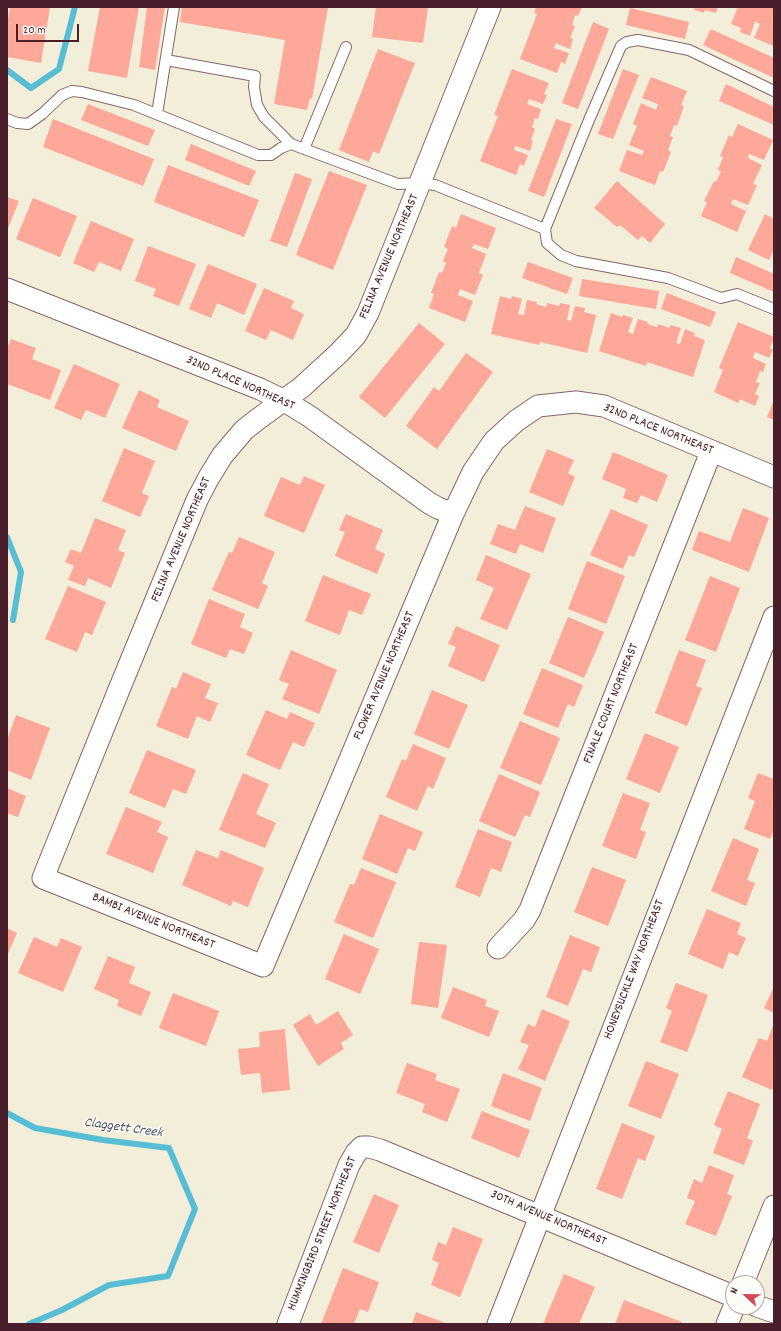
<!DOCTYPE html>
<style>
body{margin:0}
#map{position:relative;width:781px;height:1331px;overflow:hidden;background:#f2eed9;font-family:Dekko,sans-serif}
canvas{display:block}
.frame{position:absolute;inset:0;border:8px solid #4a1f2b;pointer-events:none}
.north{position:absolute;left:725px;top:1275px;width:40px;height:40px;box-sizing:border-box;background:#fdfcf7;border:1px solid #b5a4a5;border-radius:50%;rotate:292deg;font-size:11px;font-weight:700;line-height:16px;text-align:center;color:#4a1f2b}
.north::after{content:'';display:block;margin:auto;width:14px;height:18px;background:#d1495b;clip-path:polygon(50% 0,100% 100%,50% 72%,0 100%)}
.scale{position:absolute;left:16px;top:24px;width:63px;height:18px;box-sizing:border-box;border:2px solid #4a1f2b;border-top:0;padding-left:5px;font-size:12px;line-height:14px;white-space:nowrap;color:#4a1f2b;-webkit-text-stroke:3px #fdfcf7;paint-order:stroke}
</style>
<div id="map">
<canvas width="781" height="1331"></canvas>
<div class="frame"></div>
<div class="north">N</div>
<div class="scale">20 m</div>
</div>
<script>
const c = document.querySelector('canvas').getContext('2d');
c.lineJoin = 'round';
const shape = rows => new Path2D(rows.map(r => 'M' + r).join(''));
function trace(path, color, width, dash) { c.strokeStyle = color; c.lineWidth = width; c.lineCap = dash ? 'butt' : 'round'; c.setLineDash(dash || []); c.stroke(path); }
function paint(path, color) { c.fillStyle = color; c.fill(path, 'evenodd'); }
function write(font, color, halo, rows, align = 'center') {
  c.font = font + ' Dekko,sans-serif'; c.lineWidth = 3; c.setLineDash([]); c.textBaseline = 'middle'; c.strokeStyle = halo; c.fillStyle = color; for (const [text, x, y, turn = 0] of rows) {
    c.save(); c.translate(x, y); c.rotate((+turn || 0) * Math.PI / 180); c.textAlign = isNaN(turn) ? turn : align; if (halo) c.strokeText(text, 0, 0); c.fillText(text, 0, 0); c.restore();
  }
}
trace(shape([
 [7,70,31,88,59,69,75,7],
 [7,537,21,572,13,620],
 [7,1113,35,1128,103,1140,169,1148,195,1209,168,1276,109,1285,62,1310,29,1324]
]), '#57bdd5', 6);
paint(shape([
 [10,7,50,7,41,63,7,57,7,25],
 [100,7,139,7,127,78,88,71],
 [147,7,165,7,155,70,139,67],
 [182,7,328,7,312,99,310,98,307,110,274,104,285,40,180,22],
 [376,7,428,7,423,43,372,37],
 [536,7,582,7,578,16,575,15,572,25,575,26,570,38,573,39,570,49,555,43,555,46,554,48,569,53,565,64,561,62,557,73,520,59,537,14,534,13],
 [695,7,718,7,716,13,705,10,704,13,694,10],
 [738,7,774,7,774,46,754,38,760,24,755,22,750,36,740,32,741,28,731,24],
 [630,8,689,22,685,39,626,25],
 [593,22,609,29,578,109,562,103],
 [711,29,774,58,774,78,703,45],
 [378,49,415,63,379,154,373,151,369,162,339,150],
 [512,69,549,83,544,94,547,95,543,104,529,99,527,104,541,109,538,119,535,118,532,127,535,129,531,140,533,141,530,151,515,146,514,150,528,155,524,166,520,164,516,175,480,161,498,116,494,115],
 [623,69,639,75,613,139,598,134],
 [651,77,687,91,681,105,684,106,677,126,674,125,670,136,673,137,668,150,671,152,663,172,660,171,655,185,619,171,627,150,642,155,644,151,629,145,637,126,633,124,641,103,656,110,658,104,642,98],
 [726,84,774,107,774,125,719,101],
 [88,104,155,130,148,146,81,120],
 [53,119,154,159,143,186,43,147],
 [556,119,572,124,544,197,528,191],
 [738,124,773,140,764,160,749,154,748,158,762,165,753,184,757,185,748,205,733,199,731,204,746,211,737,232,701,216,707,202,704,201,714,181,716,182,721,171,718,170,723,157,720,156,729,135,732,137],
 [191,144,256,171,249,186,185,160],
 [168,165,259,200,244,237,154,202],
 [329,171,367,185,333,270,296,255],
 [295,173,312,179,287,247,270,241],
 [617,181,665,224,650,243,642,236,638,240,620,225,617,227,594,208],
 [7,197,19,201,7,231],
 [33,198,77,216,60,257,16,239],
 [461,214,496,228,488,249,474,244,472,248,486,254,479,273,483,275,475,295,460,289,458,295,473,301,465,322,429,308,434,294,431,293,439,272,442,273,446,263,443,261,448,249,444,247,452,226,456,228],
 [765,214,774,219,774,249,769,260,748,250],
 [91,221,134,239,121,271,99,262,94,272,73,263],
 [148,246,196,264,179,306,153,296,156,289,135,281],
 [736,257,774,274,774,292,730,273],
 [528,262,573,278,567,294,522,278],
 [208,264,257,284,244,315,217,303,211,318,189,309],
 [582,279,659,291,656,309,579,296],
 [264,288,294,301,291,308,304,314,293,340,271,330,266,340,245,331],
 [667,293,716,312,710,327,661,309],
 [500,296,511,299,512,296,522,299,518,314,524,315,527,300,537,302,536,304,546,307,547,303,559,306,560,303,570,305,567,320,571,321,575,306,585,308,584,312,596,315,587,353,540,342,539,345,491,334],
 [611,313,622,317,623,315,633,318,628,332,633,334,638,319,648,322,647,324,657,327,658,324,670,328,670,325,681,328,676,343,680,344,685,329,695,333,694,336,705,340,693,377,647,362,646,366,599,351],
 [738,322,774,337,770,348,773,350,769,358,755,352,753,358,766,364,763,372,760,371,756,382,760,383,755,394,759,396,755,406,740,399,738,403,714,392,723,370,719,368],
 [419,323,445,344,385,418,359,397],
 [11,339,36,348,32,359,61,370,50,400,7,384,7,350],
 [466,353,493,372,437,449,406,426,434,387,439,391],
 [74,364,120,384,105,418,86,410,81,420,54,408],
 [139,390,160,400,157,407,189,421,176,451,122,428],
 [774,400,774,420,767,417],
 [124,448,155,461,142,493,149,496,140,517,102,501],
 [547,449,574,460,568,473,575,477,563,506,529,492],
 [613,452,668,475,657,502,641,495,637,503,623,498,626,489,602,479],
 [304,476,325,485,304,533,264,516,281,477,300,485],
 [525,506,556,518,543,553,520,544,516,554,490,544,498,524,515,530],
 [743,508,769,518,749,572,692,550,699,531,730,542],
 [611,509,648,525,634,557,629,555,623,569,590,555],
 [346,514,383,530,375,549,385,554,377,574,335,556,345,532,339,530],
 [95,518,126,530,118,550,125,553,111,588,88,578,85,586,68,580,74,566,65,562,71,549,81,553],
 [239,537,275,552,262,583,268,586,258,609,212,590,229,552,232,553],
 [486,555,531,574,507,630,480,619,494,588,476,580],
 [587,561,625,576,606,624,568,609],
 [323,575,371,594,362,615,349,610,340,635,305,621],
 [710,576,740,588,716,652,685,640],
 [68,586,106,602,92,635,85,632,77,652,45,639],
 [209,599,245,614,240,627,253,633,244,654,230,649,226,658,191,644],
 [568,617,604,632,584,678,549,663],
 [456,626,500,645,484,682,448,666,456,647,448,644],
 [291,650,337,670,319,714,282,699,289,684,279,680],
 [679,650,706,660,696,686,702,688,687,726,655,713],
 [542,668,583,685,574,707,568,704,558,728,523,714],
 [183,672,211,684,205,698,218,703,210,722,197,716,188,739,156,726,172,687,176,689],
 [432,690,468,705,449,749,414,734],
 [266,710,287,719,290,712,315,723,304,747,293,742,280,770,246,755],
 [16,715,50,728,31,780,7,770,7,740],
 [520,721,560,738,541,785,500,768],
 [645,733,679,747,660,793,626,779],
 [413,744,446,758,433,789,428,786,417,811,386,797,402,759,406,761],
 [147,750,196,770,186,794,173,789,165,808,129,793],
 [243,773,269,784,256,814,276,823,265,848,219,830],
 [758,773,774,779,774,830,770,839,744,829,755,801,748,798],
 [499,774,540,792,530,817,525,815,515,837,479,821],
 [7,788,26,796,18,817,7,813],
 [623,793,650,803,640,830,646,832,636,859,602,846],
 [126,807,162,822,157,832,168,837,153,873,106,854],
 [380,814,423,832,415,851,408,848,397,874,362,859],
 [478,829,512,842,501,872,491,868,480,897,455,887],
 [733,838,759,849,747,880,755,883,746,906,711,891],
 [196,850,218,858,221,850,264,868,248,907,233,901,231,906,182,885],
 [592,867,626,880,608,926,574,912],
 [361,868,396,882,373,938,334,922,350,884,354,885],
 [707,909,741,923,737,934,746,938,738,956,729,952,723,969,688,954],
 [7,928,17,933,7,956],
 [344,934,379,949,360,994,325,979],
 [570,935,600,947,591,972,583,969,568,1006,546,997],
 [34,937,57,947,61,938,82,947,63,992,18,973],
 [419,942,447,945,438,1008,411,1004],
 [108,956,135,967,129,983,151,992,141,1016,117,1006,119,1000,94,989],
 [676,983,708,995,687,1052,660,1042,672,1011,666,1008],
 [774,986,774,1013,764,1008],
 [453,987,487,1000,485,1006,499,1011,489,1037,441,1018],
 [173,993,219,1011,206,1046,159,1028],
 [542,1009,570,1021,545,1081,518,1069,529,1045,520,1042,528,1024,535,1027],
 [338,1011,353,1035,341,1043,344,1049,318,1066,293,1025,310,1014,316,1025],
 [774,1023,774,1085,772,1090,742,1077,759,1038,767,1041],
 [285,1029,290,1090,262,1093,260,1073,241,1075,238,1049,260,1047,259,1032],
 [646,1061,679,1074,661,1119,628,1106],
 [407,1063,437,1074,435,1080,460,1089,447,1122,422,1112,425,1104,396,1093],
 [503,1073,542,1088,530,1121,491,1106],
 [728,1091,760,1104,747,1138,753,1141,744,1165,713,1153,722,1129,714,1125],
 [482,1111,530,1130,519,1158,471,1138],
 [622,1123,655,1136,645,1161,638,1158,622,1199,596,1189],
 [709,1165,734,1175,727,1194,732,1196,716,1236,685,1224,695,1201,687,1198,694,1179,702,1183],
 [374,1194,399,1205,379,1253,353,1242],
 [453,1227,483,1239,460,1297,431,1285,439,1263,432,1260,438,1242,446,1245],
 [343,1268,379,1282,368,1312,360,1309,354,1324,321,1324],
 [564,1274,595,1287,579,1324,543,1324],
 [624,1300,682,1322,681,1324,615,1324],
 [416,1312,448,1324,412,1324]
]), '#fda898');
const service = shape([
 [166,60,255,76,254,87,257,105,264,117,291,144],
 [774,91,689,50,638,40,627,42,621,46,589,120,545,229,547,243,561,255,576,261,668,278,721,298,737,294,774,309],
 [157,114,174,7],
 [7,119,17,123,28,124,42,114,62,95,72,91,82,92,134,105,258,155,271,155,281,148,291,144,398,184,420,183,435,185,545,229],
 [304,149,346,47]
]);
const minor = shape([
 [490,7,368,313,356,335,339,353,302,387,258,419,244,430,222,456,208,479,197,500,118,692,43,878,263,966,453,514,473,472,494,441,516,421,538,406,576,402,604,406,774,477],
 [7,289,260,389,283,400,309,416,429,503,438,508,453,514],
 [498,948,524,920,530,910,711,452],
 [743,1283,774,1206],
 [757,1306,774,1312],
 [288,1324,349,1165,356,1153,362,1147,369,1147,380,1150,733,1296],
 [498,1324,774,617],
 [727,1324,734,1307]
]);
trace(service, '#856768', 12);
trace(minor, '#856768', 23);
trace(service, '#fff', 10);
trace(minor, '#fff', 21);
write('13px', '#4a1f2b', '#fdfcf7', [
 ["FELINA AVENUE NORTHEAST",390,257,-67],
 ["32ND PLACE NORTHEAST",240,384,24],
 ["32ND PLACE NORTHEAST",658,430,22],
 ["FELINA AVENUE NORTHEAST",182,540,-67],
 ["FLOWER AVENUE NORTHEAST",385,676,-67],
 ["FINALE COURT NORTHEAST",612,704,-68],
 ["BAMBI AVENUE NORTHEAST",153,922,22],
 ["HONEYSUCKLE WAY NORTHEAST",635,970,-69],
 ["30TH AVENUE NORTHEAST",548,1219,23],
 ["HUMMINGBIRD STREET NORTHEAST",323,1234,-68]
]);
write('italic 14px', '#4f5666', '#fdfcf7', [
 ["Claggett Creek",123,1129,8]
]);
</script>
